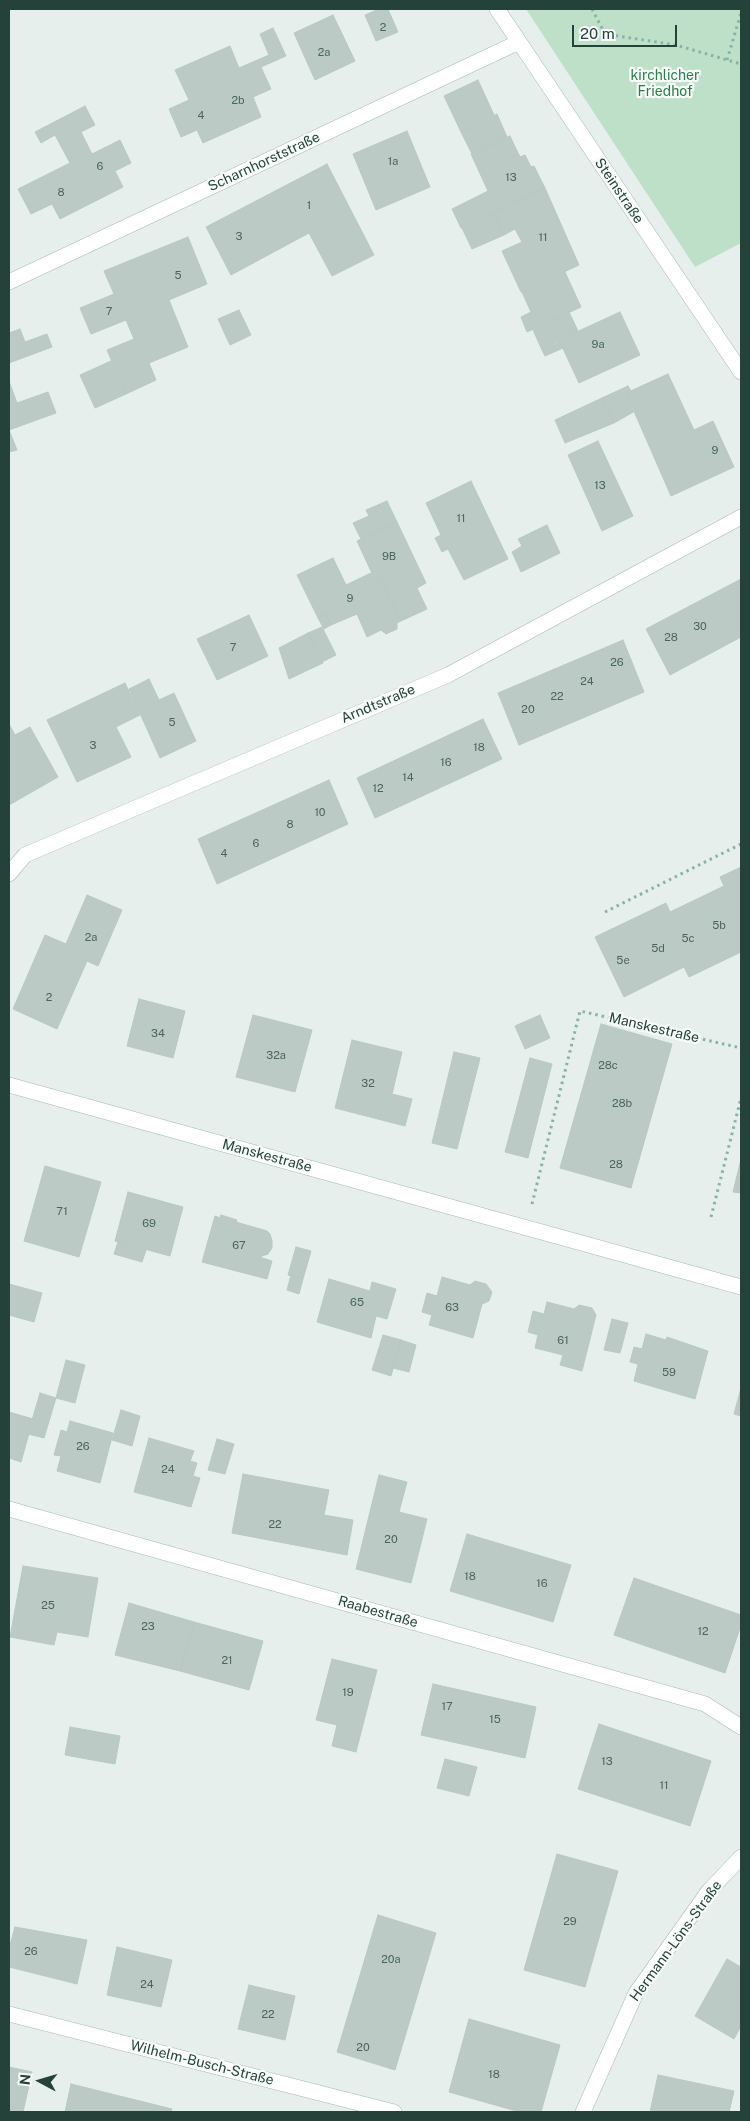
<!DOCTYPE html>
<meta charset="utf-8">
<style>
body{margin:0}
#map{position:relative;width:750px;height:2121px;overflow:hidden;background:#e6efeb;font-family:"Public Sans",sans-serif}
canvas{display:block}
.frame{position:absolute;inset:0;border:10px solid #24423a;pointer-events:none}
.north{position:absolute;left:15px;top:2056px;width:50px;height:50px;-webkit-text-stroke:4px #f7fbf9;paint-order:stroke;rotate:276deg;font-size:14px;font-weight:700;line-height:20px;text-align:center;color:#24423a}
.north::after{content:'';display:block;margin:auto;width:18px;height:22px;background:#24423a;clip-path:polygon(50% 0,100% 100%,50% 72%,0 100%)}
.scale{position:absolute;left:572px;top:25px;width:105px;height:22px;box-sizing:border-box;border:2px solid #24423a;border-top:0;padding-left:6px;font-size:15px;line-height:18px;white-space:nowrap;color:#24423a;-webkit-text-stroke:4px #f7fbf9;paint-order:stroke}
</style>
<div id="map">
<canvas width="750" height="2121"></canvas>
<div class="frame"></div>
<div class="north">N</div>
<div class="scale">20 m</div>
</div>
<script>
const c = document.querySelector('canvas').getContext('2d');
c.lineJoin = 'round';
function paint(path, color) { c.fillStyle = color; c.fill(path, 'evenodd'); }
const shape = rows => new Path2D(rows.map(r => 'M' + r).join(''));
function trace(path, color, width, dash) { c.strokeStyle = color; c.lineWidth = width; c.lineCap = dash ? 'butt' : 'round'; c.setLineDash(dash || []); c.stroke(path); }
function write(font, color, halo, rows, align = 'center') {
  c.font = font + ' "Public Sans",sans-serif'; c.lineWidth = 4.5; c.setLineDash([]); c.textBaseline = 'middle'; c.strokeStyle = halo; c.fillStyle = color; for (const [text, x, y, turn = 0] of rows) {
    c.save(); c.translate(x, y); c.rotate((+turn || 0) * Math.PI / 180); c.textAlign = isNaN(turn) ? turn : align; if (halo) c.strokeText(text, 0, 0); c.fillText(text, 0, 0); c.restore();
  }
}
paint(shape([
 [526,9,741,9,741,243,695,267]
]), '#bfe0c8');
const building = shape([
 [379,9,388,9,398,32,376,41,365,15,379,9],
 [333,15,355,61,315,80,294,33,333,15],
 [273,28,286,56,261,67,271,89,253,97,261,117,203,143,197,130,181,137,169,109,189,100,175,70,230,46,239,68,269,55,260,34,273,28],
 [478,80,494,115,461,132,444,96,478,80],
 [85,106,95,125,81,132,92,154,120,140,131,163,115,171,123,187,60,219,52,204,31,214,18,189,70,163,55,135,41,143,35,132,85,106],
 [497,114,507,137,472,154,461,132,497,114],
 [407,131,430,187,376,210,353,154,407,131],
 [510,136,520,157,525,155,531,167,534,166,545,188,461,228,452,209,488,191,471,154,510,136],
 [327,164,374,255,332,276,309,233,231,275,206,227,327,164],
 [545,188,579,265,521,292,502,251,522,242,515,229,504,235,493,213,545,188],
 [493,213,504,235,472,249,462,228,493,213],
 [188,237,207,284,169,300,188,347,149,363,156,380,126,394,107,350,134,339,126,320,91,334,80,308,114,294,104,271,188,237],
 [565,272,581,307,527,332,521,317,531,312,522,292,565,272],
 [239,310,251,335,230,345,218,319,239,310],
 [569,312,578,331,542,350,533,330,569,312],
 [620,312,640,355,579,383,559,340,620,312],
 [20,329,25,342,47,334,52,347,9,363,9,333,20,329],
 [560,342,563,348,545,356,542,350,560,342],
 [111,361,126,394,95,408,80,375,111,361],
 [668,374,694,430,713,421,734,467,671,496,626,393,668,374],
 [9,381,17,403,48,392,56,413,9,430,17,450,9,452,9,381],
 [628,386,631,391,626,393,635,411,614,423,602,398,628,386],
 [602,398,614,423,565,443,555,420,602,398],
 [598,441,633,516,602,531,568,455,598,441],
 [471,481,508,559,464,580,448,549,442,552,435,538,441,535,426,503,471,481],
 [387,501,397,522,361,539,353,523,369,516,366,510,387,501],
 [397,522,426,583,417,588,427,609,401,621,381,579,376,582,357,541,397,522],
 [547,525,560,553,521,572,512,552,522,546,518,539,547,525],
 [333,558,346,585,371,573,376,582,381,579,401,621,397,623,397,629,386,634,381,630,367,637,357,614,331,625,326,614,318,618,297,575,333,558],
 [741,579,741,637,670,675,646,629,741,579],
 [326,614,331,625,324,629,318,618,326,614],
 [249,615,268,656,217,680,197,639,249,615],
 [322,627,336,655,322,662,308,633,322,627],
 [308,633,323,663,289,679,279,648,308,633],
 [623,640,644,692,519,745,498,693,623,640],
 [149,679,159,700,174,693,196,741,160,758,129,689,149,679],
 [125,683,140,715,116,727,131,757,77,782,47,720,125,683],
 [483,719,502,759,375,818,357,778,483,719],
 [9,724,15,735,30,727,58,777,9,805,9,724],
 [329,780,348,824,217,884,198,839,329,780],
 [741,867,741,952,689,977,684,967,624,997,595,937,666,903,670,912,724,886,720,877,741,867],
 [87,895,122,910,98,966,87,961,57,1029,13,1009,45,935,66,944,87,895],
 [139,999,185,1011,173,1058,127,1046,139,999],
 [253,1015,312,1030,295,1092,236,1077,253,1015],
 [540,1015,550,1038,525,1049,515,1026,540,1015],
 [601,1024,672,1044,631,1188,560,1168,601,1024],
 [352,1040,402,1052,392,1094,412,1099,405,1126,335,1108,352,1040],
 [454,1052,480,1058,457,1149,432,1143,454,1052],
 [530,1058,552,1064,528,1158,505,1152,530,1058],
 [741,1159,741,1193,733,1192,741,1159],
 [45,1166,101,1182,79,1257,24,1241,45,1166],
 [128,1192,183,1207,170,1256,115,1241,128,1192],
 [221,1215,237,1220,236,1222,267,1231,270,1234,272,1241,272,1248,268,1254,259,1257,272,1261,267,1279,202,1262,215,1216,220,1218,221,1215],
 [118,1242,146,1250,142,1262,114,1254,118,1242],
 [296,1247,311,1251,303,1279,288,1275,296,1247],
 [291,1275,303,1279,299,1294,287,1290,291,1275],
 [442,1277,470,1285,475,1281,486,1284,492,1292,489,1301,482,1304,473,1338,429,1325,432,1315,422,1312,427,1293,437,1296,442,1277],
 [329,1279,370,1291,372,1282,396,1289,387,1319,376,1316,371,1338,317,1322,329,1279],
 [9,1284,42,1293,34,1322,9,1315,9,1284],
 [547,1302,574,1309,579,1305,592,1308,596,1315,582,1371,560,1365,563,1355,535,1348,538,1335,528,1332,533,1311,544,1314,547,1302],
 [612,1319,628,1323,620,1353,604,1350,612,1319],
 [646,1334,666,1340,667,1337,708,1351,695,1399,634,1381,638,1364,630,1362,634,1347,642,1349,646,1334],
 [383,1335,401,1340,391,1376,372,1370,383,1335],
 [401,1340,416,1345,409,1372,393,1368,401,1340],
 [66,1360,85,1365,75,1403,56,1398,66,1360],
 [741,1388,741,1416,734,1414,741,1388],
 [40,1393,56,1398,44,1438,28,1434,40,1393],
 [121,1410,140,1416,132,1446,112,1440,121,1410],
 [9,1412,33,1419,21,1462,9,1458,9,1412],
 [70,1421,113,1433,100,1483,57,1471,61,1456,54,1455,61,1430,67,1432,70,1421],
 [149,1438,194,1451,190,1461,197,1463,193,1476,200,1478,191,1507,134,1492,149,1438],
 [217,1439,234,1444,225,1474,208,1470,217,1439],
 [243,1474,329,1490,324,1515,353,1520,347,1555,232,1533,243,1474],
 [379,1475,407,1482,399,1512,427,1519,411,1583,356,1569,379,1475],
 [467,1534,571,1565,553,1622,450,1591,467,1534],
 [23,1566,98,1578,88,1637,57,1632,54,1645,10,1637,23,1566],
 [634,1578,741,1615,741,1625,725,1673,614,1635,634,1578],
 [129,1603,194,1622,180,1671,115,1655,129,1603],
 [194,1622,263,1641,249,1690,180,1671,194,1622],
 [332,1659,377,1670,356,1752,332,1746,337,1725,316,1720,332,1659],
 [433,1684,536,1707,525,1758,421,1735,433,1684],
 [599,1724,711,1761,690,1826,578,1789,599,1724],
 [70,1727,120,1736,115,1764,65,1755,70,1727],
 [445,1759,477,1767,469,1796,437,1788,445,1759],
 [557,1854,618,1871,585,1987,524,1970,557,1854],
 [378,1915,436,1933,395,2070,337,2052,378,1915],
 [15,1927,87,1940,77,1984,9,1967,9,1949,15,1927],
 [117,1947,172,1960,161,2007,107,1995,117,1947],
 [727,1959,741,1967,741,2026,734,2039,695,2016,727,1959],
 [249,1985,295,1996,285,2040,238,2029,249,1985],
 [469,2019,560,2045,541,2112,520,2112,449,2092,469,2019],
 [9,2067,32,2072,23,2112,9,2112,9,2067],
 [658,2075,734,2091,729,2112,650,2112,658,2075],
 [71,2084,172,2109,171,2112,65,2112,71,2084]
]);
paint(building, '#bbcac4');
trace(building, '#b8c9c2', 1);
const minor = shape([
 [497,9,741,372],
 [9,282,519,42],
 [9,874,25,855,448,675,741,517],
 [9,1085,741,1287],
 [9,1509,705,1704,741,1727],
 [9,2014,394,2112],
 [583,2112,636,1993,708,1892,741,1857]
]);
trace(minor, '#a8b8b2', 16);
trace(shape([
 [592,9,605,34,676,45,741,64],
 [727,60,741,13],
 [605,912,741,844],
 [532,1204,580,1011,741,1048],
 [711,1217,741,1098]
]), '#86b3a5', 3, [2.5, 4]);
trace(minor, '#fff', 15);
write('11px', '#4a645c', null, [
 ["2",383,28],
 ["2a",324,53],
 ["2b",238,101],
 ["4",201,116],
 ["1a",393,162],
 ["6",100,167],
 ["13",511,178],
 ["8",61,193],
 ["1",309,206],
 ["3",239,237],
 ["11",543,238],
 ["5",178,276],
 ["7",109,312],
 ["9a",598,345],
 ["9",715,451],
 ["13",600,486],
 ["11",461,519],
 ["9B",389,557],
 ["9",350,599],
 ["30",700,627],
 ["28",671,638],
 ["7",233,648],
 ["26",617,663],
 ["24",587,682],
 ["22",557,697],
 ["20",528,710],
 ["5",172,723],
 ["3",93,746],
 ["18",479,748],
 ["16",446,763],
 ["14",408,778],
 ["12",378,789],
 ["10",320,813],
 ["8",290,825],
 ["6",256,844],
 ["4",224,854],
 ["5b",719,926],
 ["2a",91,938],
 ["5c",688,939],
 ["5d",658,949],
 ["5e",623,961],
 ["2",49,998],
 ["34",158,1034],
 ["32a",276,1056],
 ["28c",608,1066],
 ["32",368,1084],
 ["28b",622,1104],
 ["28",616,1165],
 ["71",62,1212],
 ["69",149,1224],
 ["67",239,1246],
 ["65",357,1303],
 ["63",452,1308],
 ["61",563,1341],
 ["59",669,1373],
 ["26",83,1447],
 ["24",168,1470],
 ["22",275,1525],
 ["20",391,1540],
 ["18",470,1577],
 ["16",542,1584],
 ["25",48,1606],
 ["23",148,1627],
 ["12",703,1632],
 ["21",227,1661],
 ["19",348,1693],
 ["17",447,1707],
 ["15",495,1720],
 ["13",607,1762],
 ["11",664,1786],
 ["29",570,1922],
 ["26",31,1952],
 ["20a",391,1960],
 ["24",147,1985],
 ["22",268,2015],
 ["20",363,2048],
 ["18",494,2075]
]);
write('14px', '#2d7a4b', '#f7fbf9', [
 ["kirchlicher",665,76],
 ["Friedhof",665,92]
]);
write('14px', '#24423a', '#f7fbf9', [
 ["Scharnhorststraße",264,162,-25],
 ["Steinstraße",619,191,56],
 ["Arndtstraße",378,704,-23],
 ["Manskestraße",654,1028,13],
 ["Manskestraße",267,1156,15],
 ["Raabestraße",378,1612,16],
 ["Hermann-Löns-Straße",676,1941,-54],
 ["Wilhelm-Busch-Straße",202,2063,14]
]);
</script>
